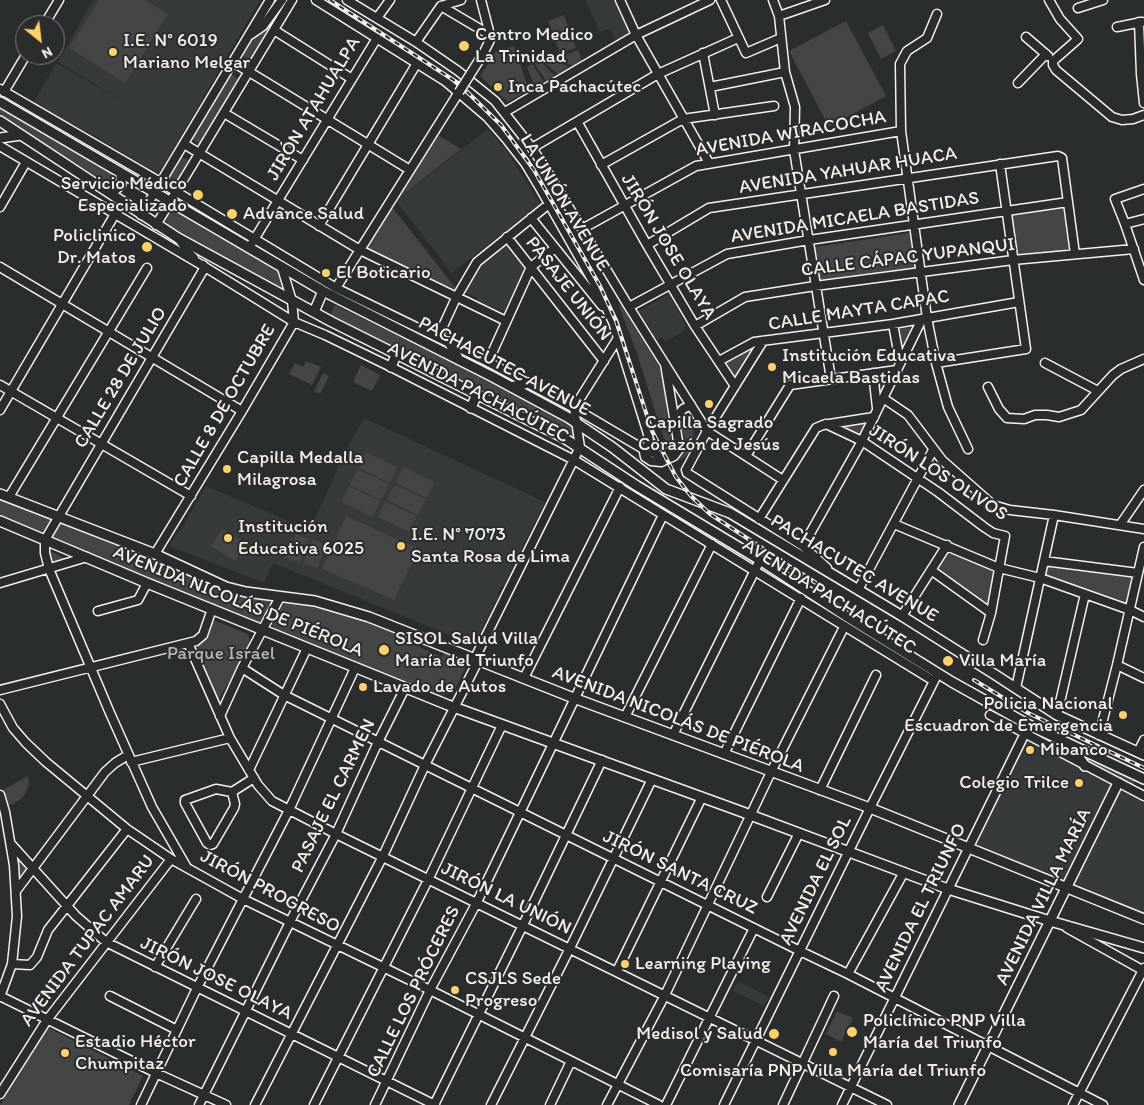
<!DOCTYPE html>
<meta charset="utf-8">
<style>
body{margin:0}
#map{position:relative;width:1144px;height:1105px;overflow:hidden;background:#2a2d2e;font-family:Itim,sans-serif}
canvas{display:block}
.north{position:absolute;left:15px;top:15px;width:50px;height:50px;box-sizing:border-box;background:#2a2d2e;border:1px solid #7b7b78;border-radius:50%;rotate:151deg;font-size:14px;font-weight:700;line-height:20px;text-align:center;color:#f4f1e8}
.north::after{content:'';display:block;margin:auto;width:18px;height:22px;background:#ffd166;clip-path:polygon(50% 0,100% 100%,50% 72%,0 100%)}
</style>
<div id="map">
<canvas width="1144" height="1105"></canvas>
<div class="north">N</div>
</div>
<script>
const c = document.querySelector('canvas').getContext('2d');
c.lineJoin = 'round';
function paint(path, color) { c.fillStyle = color; c.fill(path, 'evenodd'); }
const shape = rows => new Path2D(rows.map(r => 'M' + r).join(''));
function trace(path, color, width, dash) { c.strokeStyle = color; c.lineWidth = width; c.lineCap = dash ? 'butt' : 'round'; c.setLineDash(dash || []); c.stroke(path); }
function write(font, color, halo, rows, align = 'center') {
  c.font = font + ' Itim,sans-serif'; c.lineWidth = 4; c.setLineDash([]); c.textBaseline = 'middle'; c.strokeStyle = halo; c.fillStyle = color; for (const [text, x, y, turn = 0] of rows) {
    c.save(); c.translate(x, y); c.rotate((+turn || 0) * Math.PI / 180); c.textAlign = isNaN(turn) ? turn : align; if (halo) c.strokeText(text, 0, 0); c.fillText(text, 0, 0); c.restore();
  }
}
paint(shape([
 [93,0,260,0,160,172,156,173,88,132,33,104,56,63,130,105,58,62],
 [585,0,616,0,633,35,617,42,610,28,600,32],
 [488,129,507,151,540,204,452,273,396,201],
 [506,245,524,268,505,312,477,301,478,298,465,293,480,266],
 [669,294,686,326,684,328,685,330,666,342,662,337,657,340,639,311],
 [364,418,545,502,503,586,501,587,498,593,498,596,474,645,273,563,264,583,169,546,179,531,181,530,206,486,310,530,345,452],
 [1025,740,1144,792,1144,913,977,845],
 [738,981,769,997,764,1006,733,991]
]), '#373a3a');
paint(shape([
 [99,0,145,0,168,14,125,83,69,48],
 [272,0,288,0,251,61,240,54],
 [564,15,576,48,560,53,548,21],
 [846,21,886,96,829,127,789,51],
 [883,25,896,51,881,59,868,33],
 [514,46,529,90,508,102,480,76,496,51],
 [578,50,582,60,572,66,559,57],
 [544,54,569,67,558,74,540,59],
 [539,60,555,76,546,81,534,63],
 [532,64,544,82,535,87,527,67],
 [230,74,241,80,201,145,191,138],
 [0,107,114,175,116,181,109,184,0,116],
 [436,134,461,149,394,202],
 [180,156,190,161,176,184,167,178],
 [391,206,392,207,457,290,365,248],
 [1066,208,1071,249,1016,257,1011,216],
 [168,210,178,210,277,271,281,276,285,288,285,291,169,227,164,216],
 [910,233,915,269,819,282,815,247],
 [335,305,554,412,569,421,575,439,573,441,330,316],
 [621,305,657,363,663,377,667,388,666,407,668,425,673,444,670,452,661,431,638,356,619,306],
 [915,327,901,351,899,329],
 [750,348,751,349,733,378,721,364],
 [306,361,321,367,312,385,289,374,295,363,303,367],
 [361,365,380,375,372,391,353,382],
 [323,373,329,376,320,394,314,391],
 [876,375,892,375,880,398],
 [687,415,690,417,693,425,694,440,691,449,686,456,676,462,681,456,685,448,685,439,681,425,683,417],
 [867,421,860,436,834,426],
 [366,452,397,467,390,483,359,468],
 [403,467,435,482,427,498,396,483],
 [357,469,389,484,381,500,350,485],
 [394,485,426,499,418,515,387,500],
 [349,486,380,501,373,517,341,502],
 [0,497,52,518,44,533,42,534,0,518],
 [385,502,417,516,409,532,378,517],
 [346,516,419,549,394,600,322,569],
 [61,521,148,555,270,598,271,600,271,604,262,625,261,626,49,538],
 [222,529,246,543,235,561,211,546],
 [296,534,309,539,300,563,286,558],
 [313,539,326,545,317,568,303,563],
 [948,549,996,570,989,609,934,569],
 [52,552,66,559,63,562,52,564,49,562,49,553],
 [1047,566,1133,578,1126,606,1045,576],
 [287,600,363,620,412,637,410,643,442,657,445,650,462,657,461,660,465,668,453,694,446,694,441,696,275,631,272,624,281,603,285,604],
 [213,620,248,634,250,640,243,661,217,701,192,648,204,639],
 [1031,729,1136,780,1132,786,1029,733],
 [28,776,29,784,25,794,21,799,7,807,3,790],
 [16,856,27,869,21,878,18,877],
 [837,1011,853,1018,841,1042,826,1034],
 [49,1028,143,1076,129,1105,0,1105,46,1030]
]), '#444645');
const minor = shape([
 [316,0,445,81,487,117,507,140,525,163,540,188,595,285,613,322,648,434,649,442,644,452,645,457,651,461,661,462,674,456,680,448],
 [347,0,416,42,458,71,495,101,532,148,547,171,629,307,707,431,783,480],
 [481,0,490,35,490,40,483,54],
 [620,0,636,35,709,163],
 [721,0,746,53,781,38],
 [773,0,779,16,785,72,795,107,794,150,831,379],
 [1049,0,1060,19,1078,39,1053,61,1053,65,1056,70,1112,117,1122,120,1133,119,1144,115],
 [441,6,490,35],
 [1078,8,1103,0],
 [937,14,927,38,907,51,900,64,901,131,927,318,936,363,948,407,968,449],
 [779,16,825,0],
 [377,18,390,0],
 [1139,22,1141,74,1144,103],
 [44,25,59,0],
 [1117,27,1142,22],
 [274,30,352,79],
 [250,35,263,26,282,0],
 [1026,37,1048,56],
 [416,42,441,6,461,0],
 [703,53,715,115],
 [233,62,410,170],
 [1018,83,1046,54],
 [710,87,785,72],
 [0,89,160,182,336,288,488,362,574,408,645,450,660,455,672,451,677,446,678,441,665,364],
 [4,92,26,55],
 [505,112,636,35,710,0],
 [224,113,303,160],
 [578,123,647,245,695,326,735,386],
 [184,144,360,250,506,321],
 [0,146,205,267,294,322,325,335,391,367,574,460,934,681],
 [532,148,658,74,738,38],
 [601,165,683,119,774,106],
 [1144,189,1115,199,1125,224,1144,280],
 [0,207,26,162],
 [141,215,270,0],
 [531,218,602,306],
 [1125,224,1144,219],
 [156,225,292,0],
 [319,226,417,63],
 [582,229,696,166,901,131],
 [507,237,604,361],
 [178,238,189,253,194,258],
 [252,243,377,38],
 [647,245,709,208,1058,156,1062,158,1075,254],
 [0,267,242,411],
 [336,288,459,92],
 [629,307,727,254,809,240,1068,202],
 [893,324,900,362],
 [695,326,745,297,815,286,1013,260,1134,249],
 [438,337,456,298,477,262,549,204],
 [763,341,707,431,686,470,687,473,803,546,827,568],
 [719,361,754,342,893,324,1019,302],
 [488,362,531,267,555,248],
 [936,363,1026,349,1000,164],
 [1045,363,1098,391],
 [873,373,877,408],
 [0,385,191,496],
 [988,387,999,409,1007,418,1024,419,1035,415,1047,415,1059,417,1081,410,1113,375,1121,369,1144,359],
 [883,398,908,415,942,460,993,505,1010,510,1054,515,1144,529],
 [0,410,115,214],
 [826,424,862,441,938,492,984,527,993,533,1005,536,991,613,983,640],
 [679,425,679,414,683,409,691,405],
 [746,456,790,385,897,370],
 [9,497,147,268],
 [759,519,816,428,823,425,874,417],
 [894,524,999,568,1040,578,1130,610,1144,617],
 [1120,525,1144,490],
 [803,546,862,441,922,319],
 [155,554,242,411,294,322,292,301,282,268],
 [1044,561,1138,573],
 [931,570,991,613],
 [0,583,87,557],
 [858,590,933,450],
 [98,611,138,600,147,583],
 [902,616,947,545],
 [188,643,230,738,258,785,272,801,336,834,887,1105],
 [473,662,580,447,574,408,618,338],
 [1117,665,1144,678],
 [242,668,284,695,800,951,848,974,1103,1105],
 [524,678,620,487],
 [1016,688,1054,515],
 [0,690,196,641,203,635,212,609],
 [0,704,13,728,26,743,46,762,127,829,171,859,243,899,430,990,659,1105],
 [990,715,1144,796],
 [1057,715,1085,594],
 [220,716,242,668,280,597],
 [625,717,712,544],
 [673,735,760,560],
 [1099,735,1117,665,1144,547],
 [1138,752,1144,740],
 [724,754,801,598],
 [131,762,230,738],
 [249,770,307,648],
 [820,790,876,675],
 [232,792,235,804,234,808,213,844,210,845,207,843,185,803,185,800,216,789,232,792,254,778],
 [0,795,5,812,14,865,17,916,12,964,0,997],
 [11,844,76,916,106,942,435,1105],
 [186,866,152,807,110,713,49,569,45,553,45,540,205,267,203,265],
 [16,891,105,772,115,763,128,755],
 [767,897,799,833],
 [1067,928,1144,971],
 [12,964,30,965,37,957,48,930,127,829],
 [155,967,196,899],
 [617,971,702,797],
 [848,974,904,872],
 [0,996,156,1073,226,1105],
 [110,996,177,1030],
 [0,1094,47,1020,171,859],
 [141,1105,197,988,289,810,355,668],
 [199,1105,293,916,336,834,378,742,405,688],
 [255,1105,383,856,425,765,477,663,476,658],
 [314,1105,429,878,502,725],
 [375,1105,430,990,477,902,663,515],
 [434,1105,523,925,602,760],
 [491,1105,570,948,652,779],
 [550,1105,571,1061],
 [607,1105,665,995,771,772,844,627],
 [666,1105,754,928],
 [724,1105,870,808,935,679],
 [783,1105,834,996],
 [842,1105,1029,725],
 [1073,1105,1144,968]
]);
const major = shape([
 [0,102,323,291,493,377,569,418,612,447,666,489,730,513,902,616,994,674,1057,715,1144,755],
 [0,121,178,238,332,322,564,438,637,486,760,560,849,618,952,682,1029,725,1144,779],
 [0,138,21,135],
 [108,191,116,189,121,184,121,173],
 [314,312,323,291],
 [449,342,459,360],
 [391,367,396,355],
 [511,387,528,383],
 [471,408,477,394],
 [0,494,155,554,226,587,246,592,315,601,369,617,571,697,870,808,1144,919],
 [0,521,147,583,448,705,737,810,948,889,1050,921,1144,948],
 [1072,747,1085,766],
 [959,1105,1118,783]
]);
trace(minor, '#f4f1e8', 11);
trace(major, '#f4f1e8', 12);
trace(minor, '#2a2d2e', 8);
trace(major, '#2a2d2e', 9);
const rail = shape([
 [330,0,458,83,501,125,534,170,600,286,616,321,652,431,676,477,691,496,710,514,816,583],
 [974,680,1028,713,1144,768]
]);
trace(rail, '#f4f1e8', 4);
trace(rail, '#2a2d2e', 2, [5.5]);
const minorBridge = shape([
 [459,92,483,54]
]);
trace(minorBridge, '#f4f1e8', 11, []);
trace(minorBridge, '#2a2d2e', 8);
for (const [x, y, r, color] of [
 [464,46,6,"#ffd166"],
 [113,52,5,"#ffd166"],
 [498,87,5,"#ffd166"],
 [198,195,6,"#ffd166"],
 [232,214,6,"#ffd166"],
 [147,247,6,"#ffd166"],
 [326,273,5,"#ffd166"],
 [772,367,5,"#ffd166"],
 [709,404,5,"#ffd166"],
 [227,469,5,"#ffd166"],
 [228,538,5,"#ffd166"],
 [401,546,5,"#ffd166"],
 [384,650,6,"#ffd166"],
 [948,661,6,"#ffd166"],
 [363,687,5,"#ffd166"],
 [1123,715,5,"#ffd166"],
 [1030,750,5,"#ffd166"],
 [1079,783,5,"#ffd166"],
 [625,964,5,"#ffd166"],
 [455,990,5,"#ffd166"],
 [852,1032,6,"#ffd166"],
 [774,1034,6,"#ffd166"],
 [833,1052,5,"#ffd166"],
 [65,1053,5,"#ffd166"]
]) { const dot = new Path2D(); dot.arc(x, y, r, 0, 2 * Math.PI); c.fillStyle = color; c.fill(dot); trace(dot, '#2a2d2e', 2); }
write('19px', '#f4f1e8', '#2a2d2e', [
 ["Centro Medico",475,35],
 ["La Trinidad",475,57],
 ["I.E. N° 6019",123,41],
 ["Mariano Melgar",123,63],
 ["Inca Pachacútec",508,87],
 ["Servicio Médico",187,184,"right"],
 ["Especializado",187,206,"right"],
 ["Advance Salud",243,214],
 ["Policlinico",136,236,"right"],
 ["Dr. Matos",136,258,"right"],
 ["El Boticario",336,273],
 ["Institución Educativa",782,356],
 ["Micaela Bastidas",782,378],
 ["Capilla Sagrado",709,423,"center"],
 ["Corazón de Jesús",709,445,"center"],
 ["Capilla Medalla",237,458],
 ["Milagrosa",237,480],
 ["Institución",238,527],
 ["Educativa 6025",238,549],
 ["I.E. N° 7073",411,535],
 ["Santa Rosa de Lima",411,557],
 ["SISOL Salud Villa",395,639],
 ["María del Triunfo",395,661],
 ["Villa María",959,661],
 ["Lavado de Autos",373,687],
 ["Policia Nacional",1113,704,"right"],
 ["Escuadron de Emergencia",1113,726,"right"],
 ["Mibanco",1040,750],
 ["Colegio Trilce",1069,783,"right"],
 ["Learning Playing",635,964],
 ["CSJLS Sede",465,979],
 ["Progreso",465,1001],
 ["Policlínico PNP Villa",863,1021],
 ["María del Triunfo",863,1043],
 ["Medisol y Salud",763,1034,"right"],
 ["Estadio Héctor",75,1042],
 ["Chumpitaz",75,1064],
 ["Comisaría PNP Villa María del Triunfo",833,1071,"center"]
], 'left');
write('19px', '#f4f1e8', '#2a2d2e', [
 ["JIRÓN ATAHUALPA",314,109,-59],
 ["AVENIDA WIRACOCHA",791,134,-10],
 ["AVENIDA YAHUAR HUACA",848,171,-9],
 ["LA UNIÓN AVENUE",564,203,59],
 ["AVENIDA MICAELA BASTIDAS",855,218,-9],
 ["JIRÓN JOSE OLAYA",668,247,59],
 ["CALLE CÁPAC YUPANQUI",908,258,-7],
 ["PASAJE UNIÓN",568,289,52],
 ["CALLE MAYTA CAPAC",859,311,-9],
 ["PACHACUTEC AVENUE",504,367,28],
 ["CALLE 28 DE JULIO",121,378,-59],
 ["AVENIDA PACHACÚTEC",478,393,27],
 ["CALLE 8 DE OCTUBRE",225,406,-60],
 ["JIRÓN LOS OLIVOS",938,473,33],
 ["PACHACUTEC AVENUE",854,569,31],
 ["AVENIDA PACHACÚTEC",829,597,32],
 ["AVENIDA NICOLÁS DE PIÉROLA",238,602,22],
 ["AVENIDA NICOLÁS DE PIÉROLA",678,720,21],
 ["PASAJE EL CARMEN",334,796,-64],
 ["JIRÓN SANTA CRUZ",680,873,26],
 ["AVENIDA EL SOL",816,881,-64],
 ["JIRÓN PROGRESO",270,892,28],
 ["AVENIDA VILLA MARÍA",1044,897,-64],
 ["JIRÓN LA UNIÓN",506,899,26],
 ["AVENIDA EL TRIUNFO",921,908,-64],
 ["AVENIDA TUPAC AMARU",88,941,-53],
 ["JIRÓN JOSE OLAYA",216,979,26],
 ["CALLE LOS PRÓCERES",414,992,-64]
]);
write('19px', '#b6b5af', '#2a2d2e', [
 ["Parque Israel",221,654]
]);
</script>
